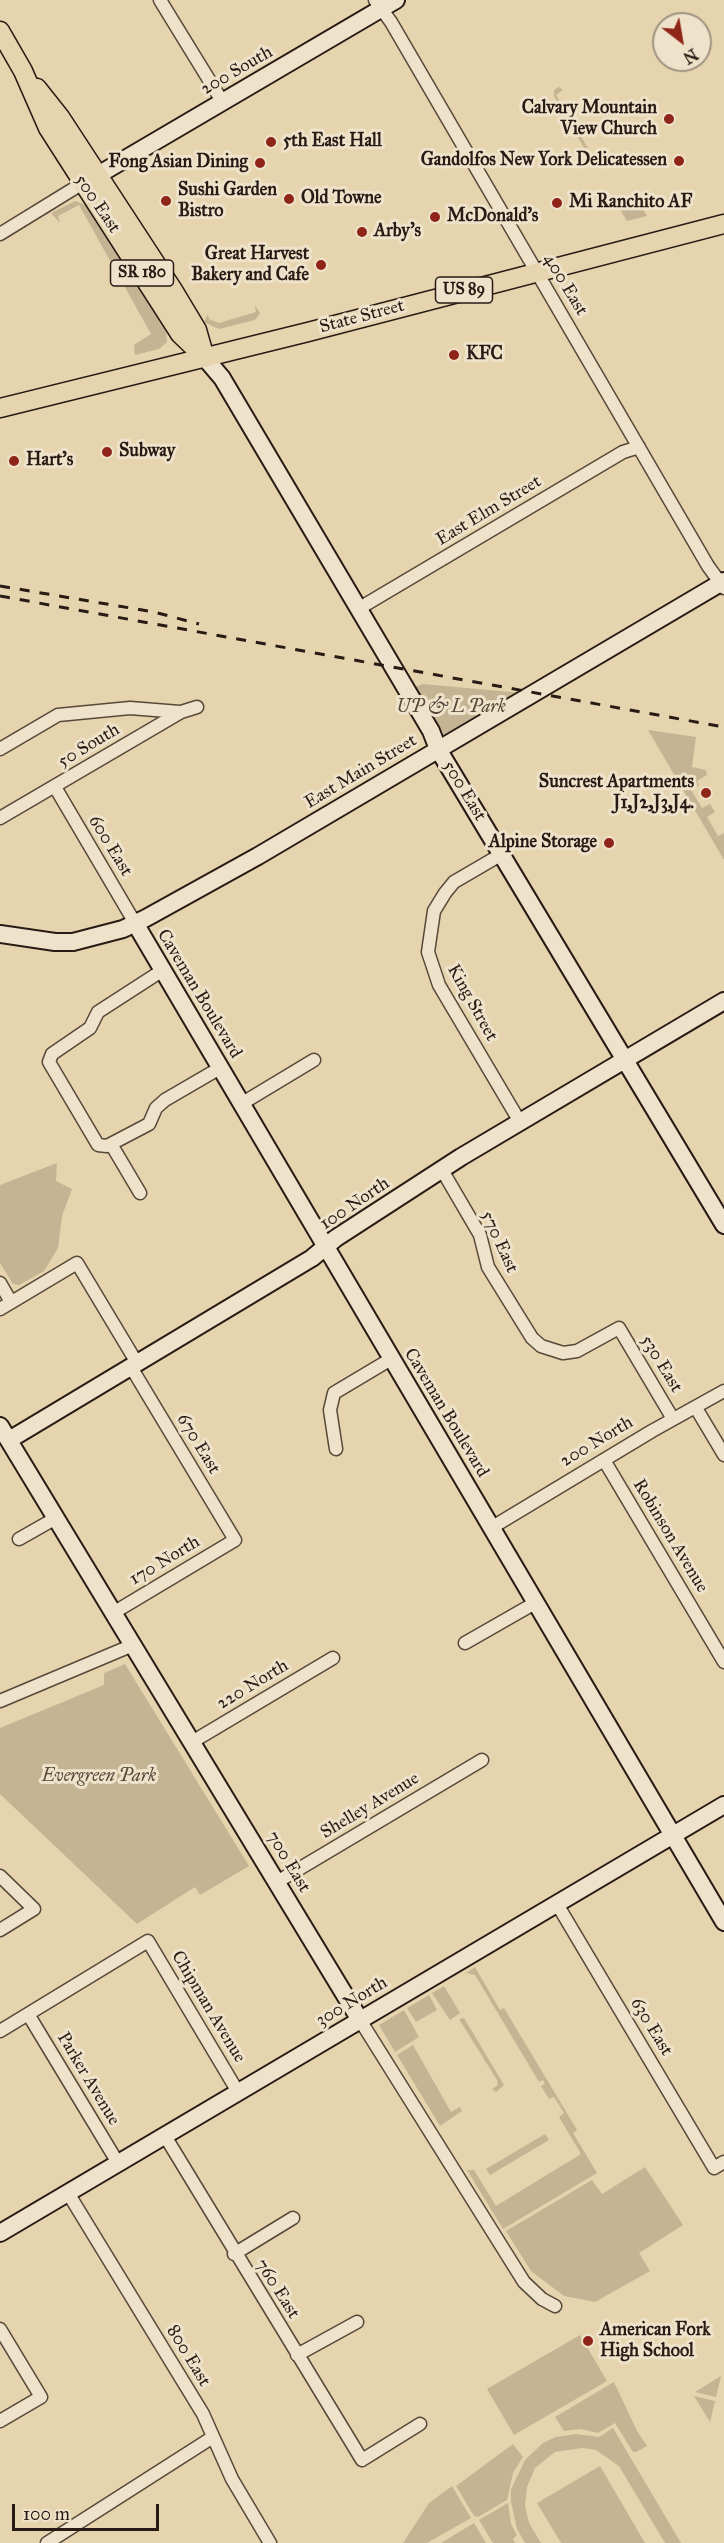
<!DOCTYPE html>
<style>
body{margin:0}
#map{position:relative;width:724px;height:2543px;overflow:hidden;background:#e5d4ad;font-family:"IM FELL Great Primer",serif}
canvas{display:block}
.north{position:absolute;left:652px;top:12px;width:60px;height:60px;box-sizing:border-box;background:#eee3ca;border:2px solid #9f9381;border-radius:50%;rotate:149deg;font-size:16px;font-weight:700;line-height:24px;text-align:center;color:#281a14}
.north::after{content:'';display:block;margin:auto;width:21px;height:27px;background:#8f2418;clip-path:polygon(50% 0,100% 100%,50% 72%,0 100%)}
.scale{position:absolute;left:12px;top:2504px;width:147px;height:27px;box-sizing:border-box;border:3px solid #281a14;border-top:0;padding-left:8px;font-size:18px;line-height:21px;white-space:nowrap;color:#281a14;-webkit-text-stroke:4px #eee3ca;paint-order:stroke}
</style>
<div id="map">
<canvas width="724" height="2543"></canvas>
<div class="north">N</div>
<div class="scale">100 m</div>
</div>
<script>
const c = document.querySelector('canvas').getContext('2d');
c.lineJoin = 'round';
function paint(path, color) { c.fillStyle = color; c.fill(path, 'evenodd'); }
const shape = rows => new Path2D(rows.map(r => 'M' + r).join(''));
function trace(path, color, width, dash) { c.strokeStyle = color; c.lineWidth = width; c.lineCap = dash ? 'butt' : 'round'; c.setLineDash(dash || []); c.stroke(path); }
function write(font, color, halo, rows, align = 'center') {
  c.font = font + ' "IM FELL Great Primer",serif'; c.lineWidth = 6; c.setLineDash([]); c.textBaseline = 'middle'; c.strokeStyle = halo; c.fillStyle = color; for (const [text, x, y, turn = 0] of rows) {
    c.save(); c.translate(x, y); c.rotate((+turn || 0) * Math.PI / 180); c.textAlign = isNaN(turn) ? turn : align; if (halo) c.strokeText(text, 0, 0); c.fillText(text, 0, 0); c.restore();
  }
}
paint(shape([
 [559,87,563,90,556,95,597,163,594,165,554,96,554,90],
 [635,196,647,216,627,221,618,206],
 [75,201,86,205,166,332,167,342,159,349,135,355,134,345,151,334,79,205,58,216,60,223,51,213],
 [255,305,260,313,255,320,219,329,204,322,208,314,209,319,219,323,256,312],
 [423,684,522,693,443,737,414,687],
 [648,730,696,737,692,767,706,770,707,775,697,781,699,785,691,790,702,808,710,804,715,812,707,817,718,836,724,833,724,860],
 [57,1163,56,1181,72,1189,62,1216,58,1248,44,1271,19,1285,13,1284,0,1263,0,1185],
 [125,1664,249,1866,200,1895,195,1887,137,1924,0,1794,0,1728,104,1685,104,1673],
 [475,1967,500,2010,504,2008,577,2130,573,2133,597,2173,503,2229,467,2170,474,2170,496,2206,581,2154,559,2117,564,2113,554,2097,549,2099,541,2086,545,2084,543,2080,539,2082,475,1975,466,1973],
 [444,1986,460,2013,450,2020,432,1993],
 [429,1995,437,2010,416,2022,407,2008],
 [404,2010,419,2037,395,2052,379,2025],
 [464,2018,504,2085,496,2092,492,2089,498,2085,497,2080,459,2019],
 [413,2045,451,2112,460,2107,462,2111,440,2126,397,2055],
 [545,2134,549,2140,490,2175,486,2169],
 [645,2167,683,2225,639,2253,650,2271,595,2302,564,2296,531,2271,506,2231,592,2180,602,2194],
 [580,2335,607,2381,514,2435,487,2389],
 [721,2376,716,2397,695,2392],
 [614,2382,637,2431,647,2446,636,2452,633,2452,615,2423,598,2433,580,2429,564,2431,555,2417],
 [694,2396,715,2401,710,2422],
 [613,2428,681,2543,665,2543,619,2466,596,2450,582,2448,555,2452,535,2468,527,2487,525,2506,529,2523,541,2543,525,2543,517,2529,511,2502,511,2489,525,2460,543,2443,556,2437,576,2434,599,2437],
 [513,2444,523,2457,513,2473,507,2500,478,2517,474,2516,456,2486],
 [600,2466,645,2543,561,2543,537,2503],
 [452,2486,471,2518,427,2543,403,2543,429,2503],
 [508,2503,511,2524,517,2535,513,2539,515,2543,493,2543,479,2520],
 [474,2523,486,2543,441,2543]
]), '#c5b493');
const street = shape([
 [160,0,222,101],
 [375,0,391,22,708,566,724,588],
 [0,234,83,183],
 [358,609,623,452,639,447],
 [0,749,58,715,130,708,180,712],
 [55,787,135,923],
 [0,818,181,712,197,707],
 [502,854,454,882,445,893,434,911,428,952,439,985,520,1122],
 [163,970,98,1012,90,1028,52,1054,49,1062,98,1145,107,1146,149,1124,156,1108,165,1100,220,1068],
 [241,1104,314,1060],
 [111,1144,140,1193],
 [442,1170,480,1235,488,1267,532,1338,541,1346,563,1353,577,1351,619,1328,673,1419],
 [0,1283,11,1302],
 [0,1309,77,1263,137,1363],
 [696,1408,724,1455],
 [336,1449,330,1410,334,1393,391,1359],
 [604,1460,724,1662],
 [491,1528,652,1431,724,1391],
 [19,1539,56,1518],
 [113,1613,235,1540,131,1367],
 [465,1643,535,1603],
 [0,1701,133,1645],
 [192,1742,333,1658],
 [0,1876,34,1909,0,1930],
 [277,1882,482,1760],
 [557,1904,714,2168,724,2162],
 [28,2014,118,2163],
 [360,2020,524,2282,542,2299,555,2306],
 [0,2031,148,1941,238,2092],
 [165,2136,362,2460,420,2424],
 [68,2193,203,2414,232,2479,270,2543],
 [234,2254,293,2218],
 [0,2329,41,2397,0,2421],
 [297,2355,357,2322],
 [47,2543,213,2437]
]);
const secondary = shape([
 [98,175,396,0],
 [205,358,222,378,431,731,438,749,724,1225],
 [135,923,724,1922],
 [0,934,55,942,73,942,123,929,146,918,258,856,724,581],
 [0,1426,360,2020],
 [9,1440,312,1258,336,1238,461,1157,724,1001],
 [0,2233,724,1805]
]);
const primary = shape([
 [0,31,23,71,48,128,180,334,205,358],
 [37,88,60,117,173,290,197,330,205,358],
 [0,408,308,332,724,224]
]);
trace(street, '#57483a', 15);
trace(secondary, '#281a14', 20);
trace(primary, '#281a14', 21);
trace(street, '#eee3ca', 12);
trace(secondary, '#eee3ca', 16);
trace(primary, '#e5d4ad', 18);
trace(shape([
 [0,586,154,612,199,624],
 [0,596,724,727]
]), '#281a14', 3, [10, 10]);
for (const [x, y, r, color] of [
 [669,119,6,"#8f2418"],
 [271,142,6,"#8f2418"],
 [679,161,6,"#8f2418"],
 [260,163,6,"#8f2418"],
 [289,199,6,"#8f2418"],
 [166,201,6,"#8f2418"],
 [557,203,6,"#8f2418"],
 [435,217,6,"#8f2418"],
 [362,232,6,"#8f2418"],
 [321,265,6,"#8f2418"],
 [454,355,6,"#8f2418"],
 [107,452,6,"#8f2418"],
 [14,461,6,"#8f2418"],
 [706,793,6,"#8f2418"],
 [609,843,6,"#8f2418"],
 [588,2341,6,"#8f2418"]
]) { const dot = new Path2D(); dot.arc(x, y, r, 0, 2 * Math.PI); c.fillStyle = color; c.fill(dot); trace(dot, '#eee3ca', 2); }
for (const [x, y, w] of [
 [142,273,63],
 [464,290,57]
]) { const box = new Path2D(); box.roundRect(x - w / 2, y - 13, w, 26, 4.5); c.fillStyle = '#eee3ca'; c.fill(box); trace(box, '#281a14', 1.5); }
write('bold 16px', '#281a14', null, [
 ["SR 180",142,273],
 ["US 89",464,290]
]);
write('18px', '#281a14', '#eee3ca', [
 ["200 South",237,71,-30],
 ["500 East",97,204,56],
 ["400 East",565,285,59],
 ["State Street",362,317,-15],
 ["East Elm Street",489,511,-31],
 ["50 South",89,746,-31],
 ["East Main Street",361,772,-31],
 ["500 East",464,791,59],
 ["600 East",110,846,59],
 ["Caveman Boulevard",199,994,59],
 ["King Street",472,1003,61],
 ["100 North",355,1204,-34],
 ["570 East",499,1242,66],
 ["530 East",661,1364,59],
 ["Caveman Boulevard",446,1413,59],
 ["200 North",597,1442,-31],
 ["670 East",198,1444,59],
 ["Robinson Avenue",670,1536,59],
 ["170 North",165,1561,-31],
 ["220 North",253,1685,-31],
 ["Shelley Avenue",370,1806,-31],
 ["700 East",288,1862,59],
 ["300 North",352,2002,-31],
 ["Chipman Avenue",208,2007,59],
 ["630 East",651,2027,59],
 ["Parker Avenue",88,2079,59],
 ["760 East",277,2289,58],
 ["800 East",188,2356,59]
]);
write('bold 18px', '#281a14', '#eee3ca', [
 ["Calvary Mountain",657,109,"right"],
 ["View Church",657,130,"right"],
 ["5th East Hall",283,142],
 ["Gandolfos New York Delicatessen",667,161,"right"],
 ["Fong Asian Dining",248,163,"right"],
 ["Sushi Garden",178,191],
 ["Bistro",178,212],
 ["Old Towne",301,199],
 ["Mi Ranchito AF",569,203],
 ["McDonald's",447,217],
 ["Arby's",374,232],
 ["Great Harvest",309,255,"right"],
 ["Bakery and Cafe",309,276,"right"],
 ["KFC",466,355],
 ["Subway",119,452],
 ["Hart's",26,461],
 ["Suncrest Apartments",694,783,"right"],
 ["J1,J2,J3,J4.",694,804,"right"],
 ["Alpine Storage",597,843,"right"],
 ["American Fork",600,2331],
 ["High School",600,2352]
], 'left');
write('italic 18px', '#57483a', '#eee3ca', [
 ["UP & L Park",451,708],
 ["Evergreen Park",99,1777]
]);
</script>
